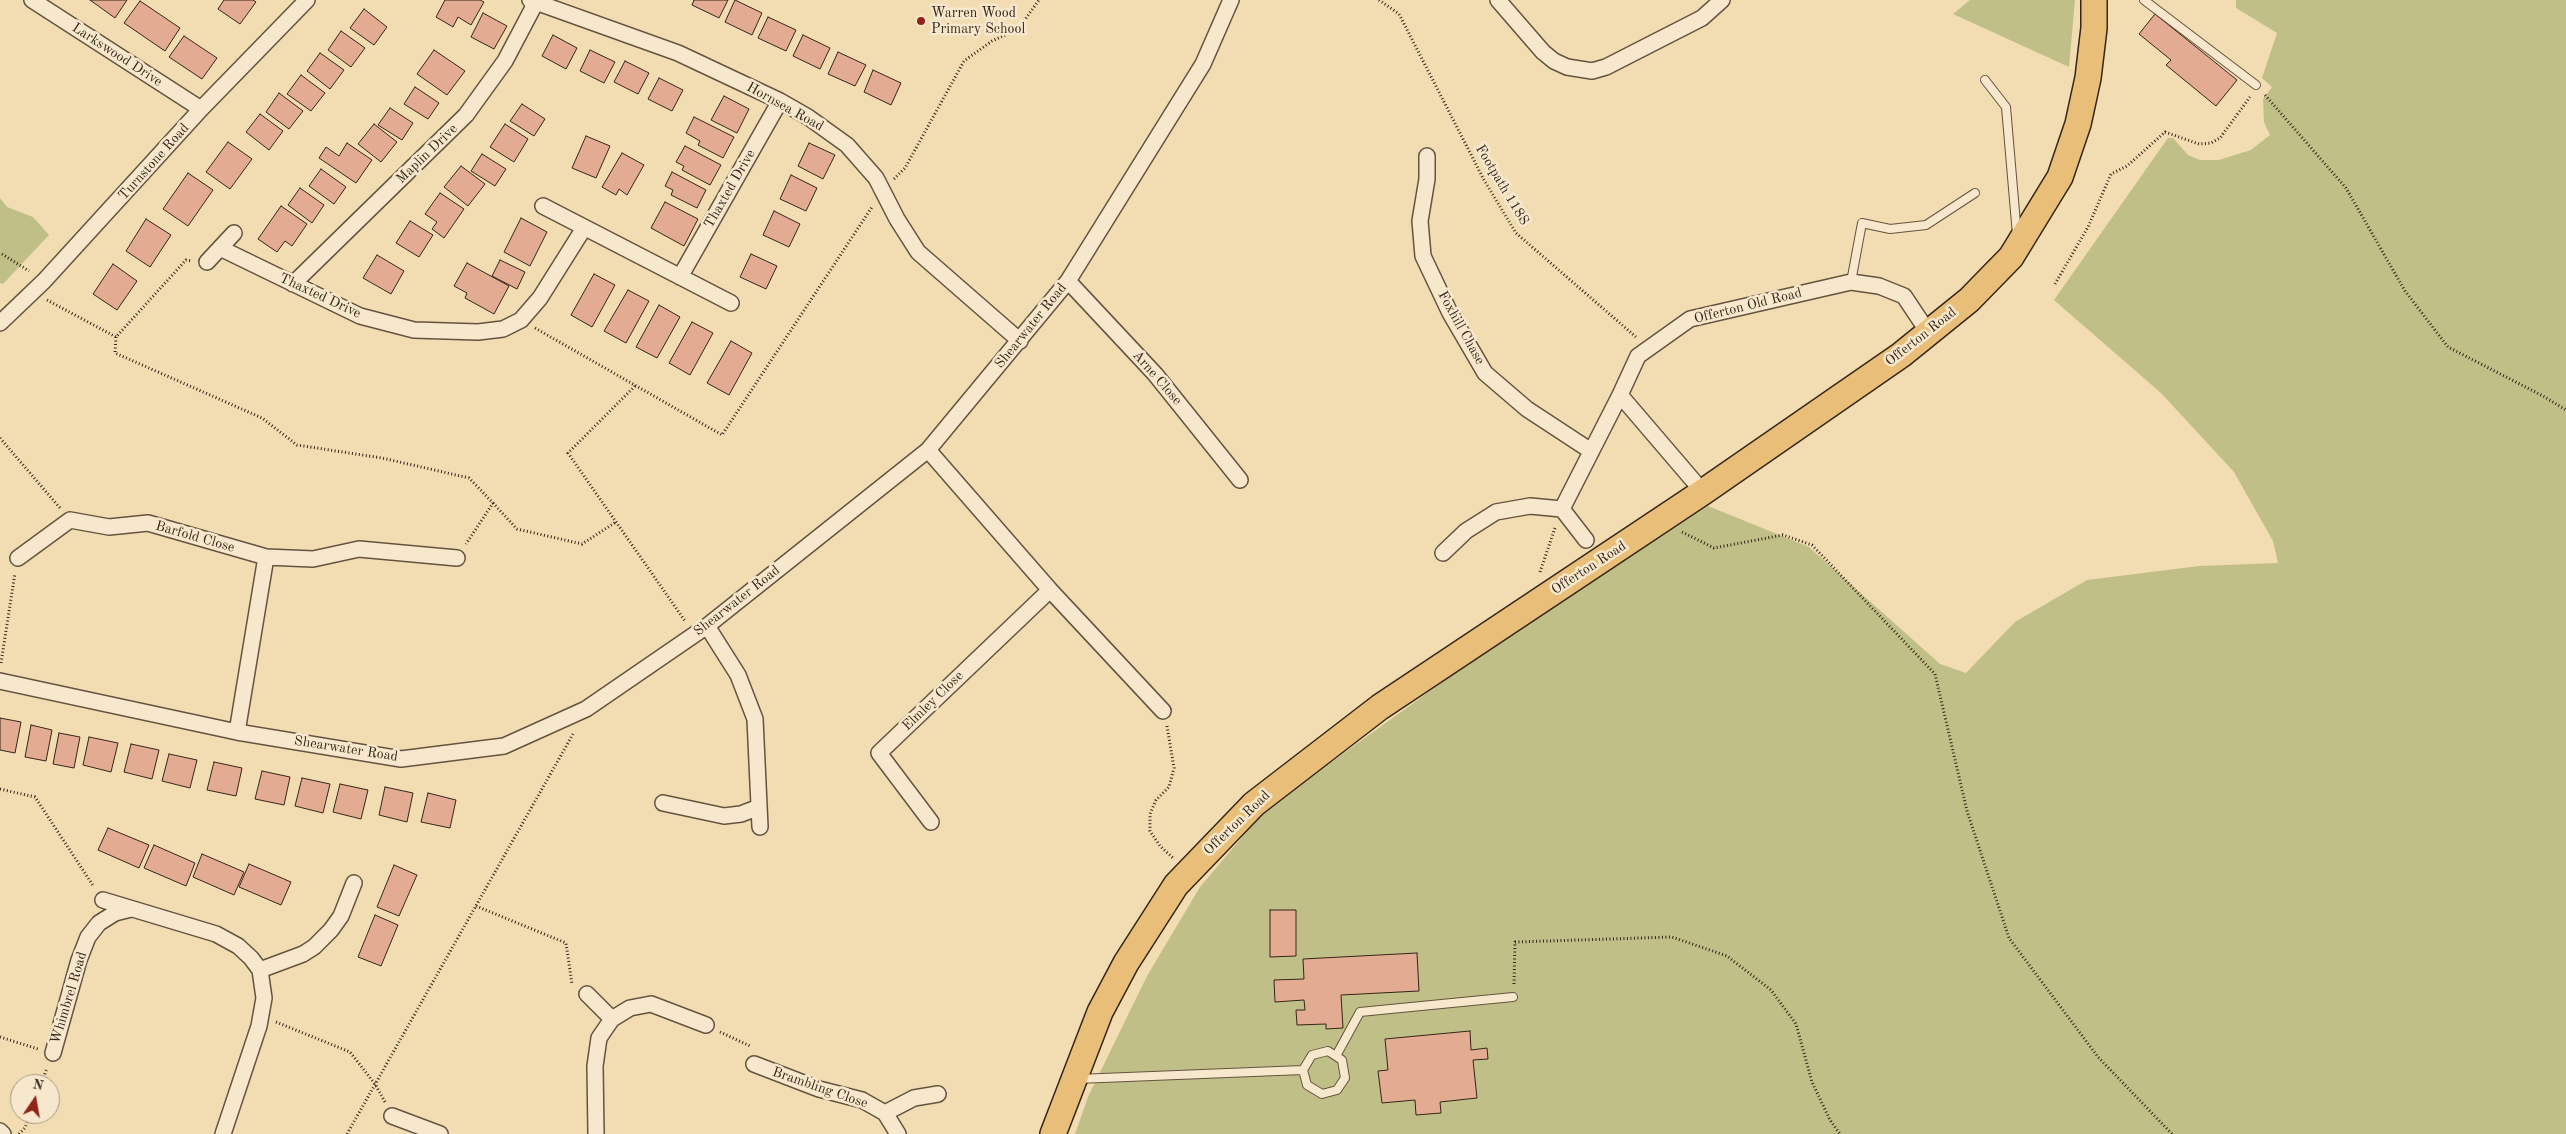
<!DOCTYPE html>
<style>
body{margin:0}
#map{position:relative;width:2566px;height:1134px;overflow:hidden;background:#f2dcb2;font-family:"Old Standard TT",serif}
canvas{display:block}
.north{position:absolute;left:10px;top:1074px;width:50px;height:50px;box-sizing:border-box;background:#f7e8cd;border:1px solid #a99a85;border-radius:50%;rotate:12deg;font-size:14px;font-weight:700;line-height:20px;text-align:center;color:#342619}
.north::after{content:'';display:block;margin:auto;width:18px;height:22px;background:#8f2418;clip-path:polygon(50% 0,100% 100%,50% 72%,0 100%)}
</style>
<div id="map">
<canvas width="2566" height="1134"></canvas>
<div class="north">N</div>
</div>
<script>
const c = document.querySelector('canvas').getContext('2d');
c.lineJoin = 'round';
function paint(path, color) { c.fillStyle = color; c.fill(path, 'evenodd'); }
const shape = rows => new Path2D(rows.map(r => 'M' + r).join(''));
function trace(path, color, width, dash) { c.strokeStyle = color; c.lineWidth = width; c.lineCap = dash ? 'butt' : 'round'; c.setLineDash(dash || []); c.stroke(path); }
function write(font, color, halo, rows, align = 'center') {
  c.font = font + ' "Old Standard TT",serif'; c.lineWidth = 5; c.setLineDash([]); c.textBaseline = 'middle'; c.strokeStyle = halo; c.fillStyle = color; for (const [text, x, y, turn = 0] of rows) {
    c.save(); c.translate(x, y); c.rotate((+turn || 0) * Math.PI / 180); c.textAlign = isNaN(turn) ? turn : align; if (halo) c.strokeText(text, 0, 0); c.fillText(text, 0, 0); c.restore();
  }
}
paint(shape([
 [1970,0,2075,0,2069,67,1953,14],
 [2236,0,2566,0,2566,1134,1075,1134,1088,1097,1147,976,1200,887,1265,810,1498,642,1708,506,1809,547,1940,664,1966,673,2015,622,2087,580,2199,566,2278,563,2273,541,2234,472,2161,393,2054,300,2168,138,2173,138,2188,155,2200,160,2219,160,2251,150,2270,135,2264,122,2263,99,2272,87,2262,78,2277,33,2236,8],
 [0,198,7,207,33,217,49,235,3,284,0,283]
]), '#c0bf88');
const building = shape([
 [90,0,127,0,115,18,90,0],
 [224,0,253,0,256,2,240,24,218,9,224,0],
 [445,0,480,0,484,2,471,25,458,17,453,27,436,17,445,0],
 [694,0,728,0,719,18,692,5,694,0],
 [735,0,762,13,752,35,725,22,735,0],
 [140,1,180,28,165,51,124,23,140,1],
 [364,9,387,27,374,45,350,28,364,9],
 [483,13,507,26,494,49,471,37,483,13],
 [2155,14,2237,80,2216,106,2166,65,2171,60,2139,34,2155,14],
 [768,17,796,30,786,51,758,38,768,17],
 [341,31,365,48,351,67,328,50,341,31],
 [553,35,577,48,566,69,542,56,553,35],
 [803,35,830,48,820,69,793,56,803,35],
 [184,36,217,58,202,79,169,57,184,36],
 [434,50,465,71,447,95,417,74,434,50],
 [590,50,615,62,604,83,580,71,590,50],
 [838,52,866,65,855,86,828,74,838,52],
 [320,53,344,70,330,89,307,71,320,53],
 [625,61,649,73,638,94,614,82,625,61],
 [873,70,901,83,891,105,864,92,873,70],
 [301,75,325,93,311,111,287,94,301,75],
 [659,78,683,90,672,111,648,99,659,78],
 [415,87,439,103,428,119,404,104,415,87],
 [279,93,303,111,289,129,266,112,279,93],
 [724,96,749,109,737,133,711,120,724,96],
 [522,104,545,119,534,136,510,121,522,104],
 [390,108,413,123,402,140,378,125,390,108],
 [260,114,283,131,269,150,246,132,260,114],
 [694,117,734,137,723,158,698,145,700,141,686,133,694,117],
 [374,124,397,142,381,162,358,144,374,124],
 [505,124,528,139,514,162,490,147,505,124],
 [586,136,610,146,596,178,572,168,586,136],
 [228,142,252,159,230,189,206,172,228,142],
 [347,143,372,160,356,183,319,158,326,147,339,156,347,143],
 [809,143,835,155,823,179,798,166,809,143],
 [685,146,721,165,710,185,682,170,684,166,676,162,685,146],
 [622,153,644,165,627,195,619,189,616,195,602,187,622,153],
 [482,154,506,169,495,186,471,171,482,154],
 [461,166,485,184,468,206,444,187,461,166],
 [321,169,346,187,334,204,309,186,321,169],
 [672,172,706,190,697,208,671,195,673,190,665,186,672,172],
 [188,173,213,190,188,226,163,209,188,173],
 [791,175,817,188,806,211,780,199,791,175],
 [300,188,324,205,312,223,288,205,300,188],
 [440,193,464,209,444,238,432,229,437,222,425,214,440,193],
 [665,202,698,219,684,246,651,228,665,202],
 [281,206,307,224,292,246,285,241,277,252,258,239,281,206],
 [774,211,800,224,789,247,763,235,774,211],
 [521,218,547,232,530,266,504,252,521,218],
 [146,219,171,235,150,267,126,251,146,219],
 [410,221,433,235,419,257,396,243,410,221],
 [751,254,777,266,766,289,740,277,751,254],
 [377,255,404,271,391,294,363,278,377,255],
 [500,260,525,272,517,289,492,276,500,260],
 [467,263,509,286,494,314,465,298,467,293,454,286,467,263],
 [113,264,137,281,117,310,93,294,113,264],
 [594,274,615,285,592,327,571,315,594,274],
 [628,290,649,301,626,343,604,331,628,290],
 [659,305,680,317,657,358,636,347,659,305],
 [692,322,713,333,690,375,669,363,692,322],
 [731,341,752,353,729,395,707,383,731,341],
 [0,718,21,722,15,753,0,750,0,718],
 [31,725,52,730,46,761,25,757,31,725],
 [59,733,80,737,74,768,53,764,59,733],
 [89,737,118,743,111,772,83,765,89,737],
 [131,744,159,750,152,779,124,772,131,744],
 [169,754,197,760,190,788,162,781,169,754],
 [214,762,242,768,236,796,207,790,214,762],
 [262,771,290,777,284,805,255,799,262,771],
 [302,778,330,784,323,813,295,806,302,778],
 [340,784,368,790,361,819,333,812,340,784],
 [385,787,413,793,407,822,379,815,385,787],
 [428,793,456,800,450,828,421,822,428,793],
 [108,828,149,845,139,868,98,850,108,828],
 [154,845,195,863,186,886,144,868,154,845],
 [202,854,244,872,234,895,193,877,202,854],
 [249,864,291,882,281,905,239,887,249,864],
 [394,865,417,875,399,916,377,907,394,865],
 [1270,910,1296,910,1296,956,1270,957,1270,910],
 [375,915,398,925,381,966,358,957,375,915],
 [1417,953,1419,991,1341,995,1343,1028,1326,1029,1326,1024,1297,1025,1296,1010,1305,1010,1304,1000,1275,1002,1274,980,1304,979,1303,959,1417,953],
 [1470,1031,1471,1050,1487,1048,1488,1059,1473,1060,1477,1098,1440,1102,1441,1113,1416,1115,1415,1100,1382,1103,1378,1071,1388,1070,1385,1039,1470,1031]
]);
paint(building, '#e3ab91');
trace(building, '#342619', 1);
const lane = shape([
 [2144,0,2256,85],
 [1985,80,2006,107,2017,235],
 [1851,282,1862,223,1890,229,1926,225,1975,193],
 [1336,1056,1360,1012,1513,997],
 [1077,1079,1303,1070,1312,1055,1328,1051,1342,1060,1345,1078,1337,1090,1322,1094,1307,1085,1303,1070]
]);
const street = shape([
 [32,0,201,109],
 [530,0,678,53,780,101,808,117,847,145,876,178,897,219,918,252,1020,341],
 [1498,0,1543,52,1554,61,1567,67,1592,71,1606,67,1702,18,1722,0],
 [1427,156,1427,179,1420,221,1423,256,1450,313,1485,373,1527,409,1591,451],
 [543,206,731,303],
 [220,248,360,316,414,330,478,332,503,329,521,320,540,298,584,228],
 [207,262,234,233],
 [680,277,780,101],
 [1068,281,1155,374,1240,480],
 [293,284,466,115,505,61,535,4],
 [0,323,44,281,201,109,307,0],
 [928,450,1050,590,1163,711],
 [1703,492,1620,395,1638,356,1690,319,1851,282,1879,286,1904,296,1928,332],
 [1586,540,1562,509,1620,395],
 [1443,553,1466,531,1496,512,1530,506,1562,509],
 [18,558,70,520,109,527,148,523,266,557],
 [707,626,738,675,755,719,760,827],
 [0,681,237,732,401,759,504,746,586,709,707,626,928,450,1068,281,1203,64,1231,0],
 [237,732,266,557,313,559,359,549,457,558],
 [663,803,724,816,741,814,759,807],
 [931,822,879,753,1050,590],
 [103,900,216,934,238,946,251,958,260,970,264,998,259,1026,223,1134],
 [260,970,303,954,314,947,331,930,341,916,354,883],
 [587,994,612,1019],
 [53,1053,79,960,88,937,99,923,115,913,131,909],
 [754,1064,819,1089,862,1100,885,1113,898,1134],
 [885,1113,914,1098,938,1094],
 [392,1116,440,1134],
 [0,1131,3,1134],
 [596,1134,595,1066,599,1038,612,1019,630,1008,651,1004,706,1025]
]);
const primary = shape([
 [1053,1134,1100,1012,1126,963,1176,885,1254,804,1380,707,1703,492,1901,355,1969,300,2011,257,2060,177,2078,124,2088,78,2094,28,2094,0]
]);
trace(lane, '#64543f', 10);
trace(street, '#64543f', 18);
trace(primary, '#342619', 28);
trace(shape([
 [1379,0,1399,14,1484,180,1516,233,1636,337],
 [2265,95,2346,188,2405,291,2448,347,2543,396,2566,410],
 [894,179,905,168,964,61,992,41,1012,32,1024,21,1039,0],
 [2,254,29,271],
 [2055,284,2088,227,2111,174,2127,166,2165,132,2199,144,2211,143,2220,138,2250,97],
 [47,300,116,337,186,260,192,261],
 [535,328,722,435,872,207],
 [116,337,115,353,262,418,297,445,382,458,469,478,493,503,466,544],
 [635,386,568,453,685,621],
 [0,438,60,508],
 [493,503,517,529,582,544,616,522],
 [1682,532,1714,548,1783,535,1812,545,1935,674,1967,811,2009,938,2098,1057,2172,1134],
 [1540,572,1555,528],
 [1,663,15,573],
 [1167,726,1174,768,1169,787,1156,800,1150,814,1150,831,1160,846,1173,858],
 [0,789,35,797,94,887],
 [476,906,566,943,572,984],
 [1514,984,1515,942,1672,937,1727,956,1771,990,1796,1024,1812,1082,1830,1120,1840,1134],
 [276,1022,350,1052,375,1084,385,1102],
 [720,1032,750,1046],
 [0,1037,38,1049],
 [41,1084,47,1068],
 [19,1134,25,1128,30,1114],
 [347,1134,573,734]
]), '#342619', 3, [1, 2.5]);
trace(lane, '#f7e8cd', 8);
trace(street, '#f7e8cd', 15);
trace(primary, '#e9be79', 25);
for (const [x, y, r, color] of [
 [921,21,5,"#8f2418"]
]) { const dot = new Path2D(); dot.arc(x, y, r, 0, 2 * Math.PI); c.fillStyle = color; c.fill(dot); trace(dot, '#f7e8cd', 2); }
write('14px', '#342619', '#f7e8cd', [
 ["Warren Wood",931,13],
 ["Primary School",931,29]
], 'left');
write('14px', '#342619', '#f7e8cd', [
 ["Larkswood Drive",117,55,33],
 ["Hornsea Road",785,107,29],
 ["Maplin Drive",427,154,-44],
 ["Turnstone Road",154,162,-48],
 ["Footpath 118S",1502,185,59],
 ["Thaxted Drive",730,189,-60],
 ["Thaxted Drive",320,296,25],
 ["Offerton Old Road",1748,306,-14],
 ["Shearwater Road",1031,326,-51],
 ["Foxhill Chase",1461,328,61],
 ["Offerton Road",1921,337,-38],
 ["Arne Close",1157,378,49],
 ["Barfold Close",195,537,16],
 ["Offerton Road",1589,568,-33],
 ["Shearwater Road",737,601,-38],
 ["Elmley Close",933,701,-44],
 ["Shearwater Road",346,749,9],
 ["Offerton Road",1237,823,-44],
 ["Whimbrel Road",69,998,-73],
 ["Brambling Close",820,1088,19]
]);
</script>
